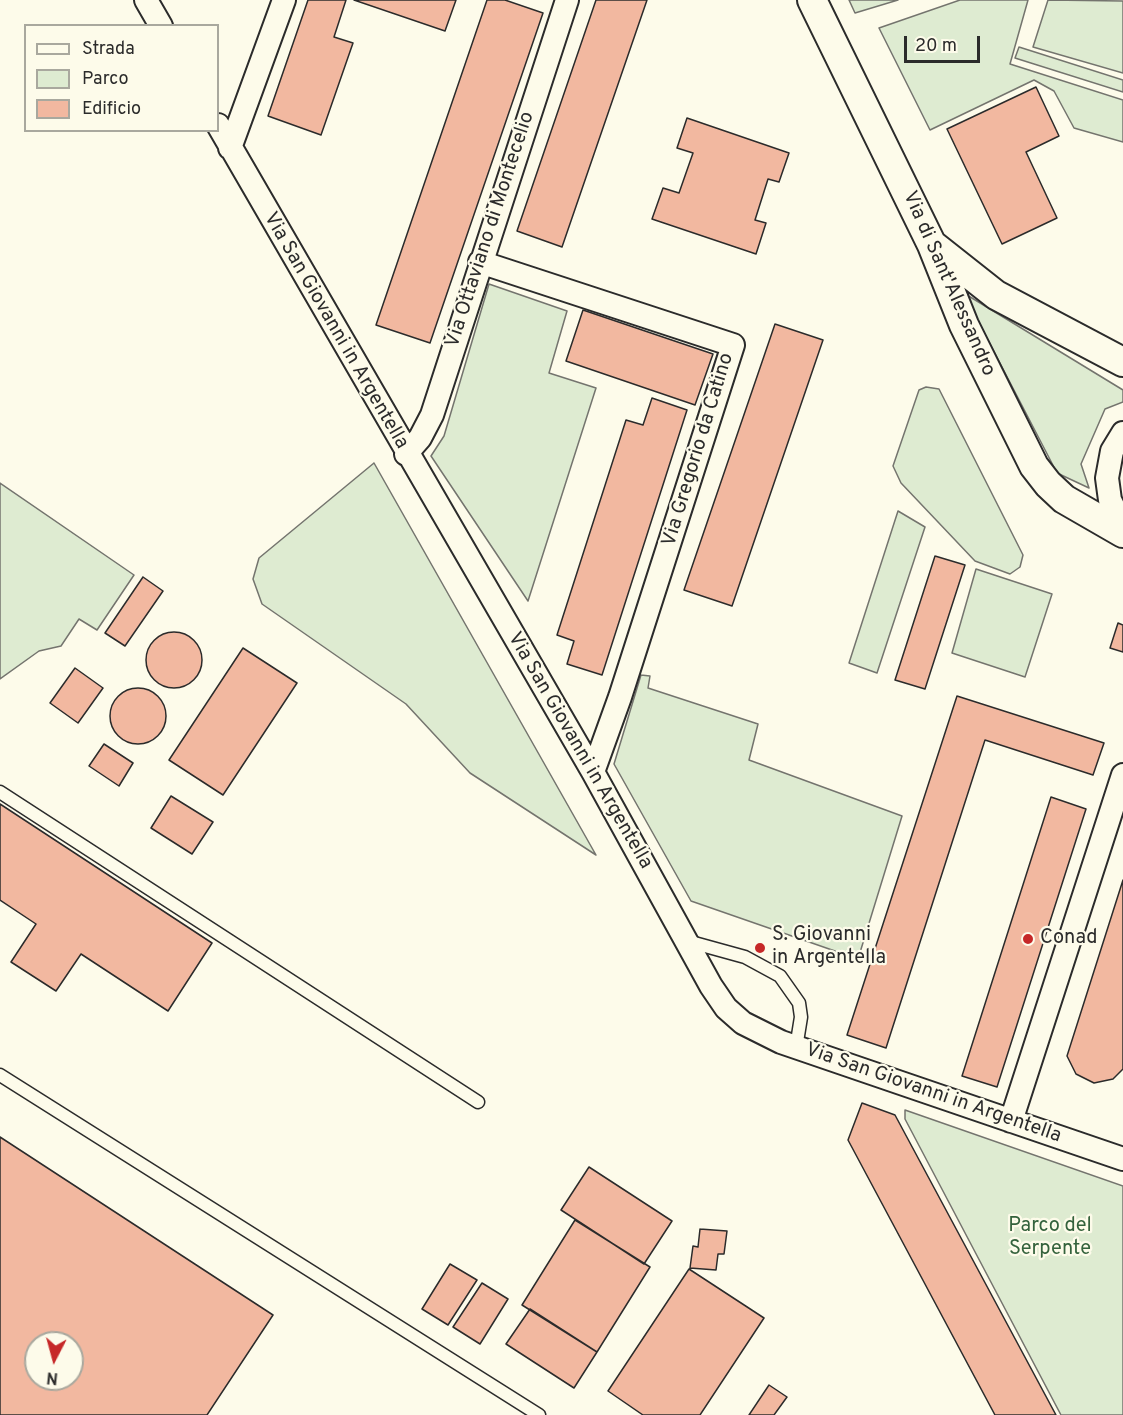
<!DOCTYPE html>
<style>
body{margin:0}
#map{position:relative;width:1123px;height:1415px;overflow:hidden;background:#fdfbea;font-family:Overpass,sans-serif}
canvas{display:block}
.legend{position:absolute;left:24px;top:24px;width:195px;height:108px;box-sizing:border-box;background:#fdfbea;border:2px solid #a9a89e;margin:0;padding:8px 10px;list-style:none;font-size:18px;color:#2b2b2b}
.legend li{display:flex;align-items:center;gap:12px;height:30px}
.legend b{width:30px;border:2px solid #a9a89e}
.north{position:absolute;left:24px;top:1331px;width:60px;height:60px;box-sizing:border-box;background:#fdfbea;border:2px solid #a9a89e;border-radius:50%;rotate:186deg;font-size:16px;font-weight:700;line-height:24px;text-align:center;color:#2b2b2b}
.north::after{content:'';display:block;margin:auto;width:21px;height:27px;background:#c62828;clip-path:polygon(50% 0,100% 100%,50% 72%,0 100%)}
.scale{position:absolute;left:904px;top:36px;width:76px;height:27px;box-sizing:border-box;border:3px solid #2b2b2b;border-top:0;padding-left:8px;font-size:18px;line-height:21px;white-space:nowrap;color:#2b2b2b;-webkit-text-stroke:4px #fdfbea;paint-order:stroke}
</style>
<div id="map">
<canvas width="1123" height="1415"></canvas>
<ul class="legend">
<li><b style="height:8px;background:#fdfbea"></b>Strada</li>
<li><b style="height:16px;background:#deebd1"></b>Parco</li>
<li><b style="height:16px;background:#f2b8a0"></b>Edificio</li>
</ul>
<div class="north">N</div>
<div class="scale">20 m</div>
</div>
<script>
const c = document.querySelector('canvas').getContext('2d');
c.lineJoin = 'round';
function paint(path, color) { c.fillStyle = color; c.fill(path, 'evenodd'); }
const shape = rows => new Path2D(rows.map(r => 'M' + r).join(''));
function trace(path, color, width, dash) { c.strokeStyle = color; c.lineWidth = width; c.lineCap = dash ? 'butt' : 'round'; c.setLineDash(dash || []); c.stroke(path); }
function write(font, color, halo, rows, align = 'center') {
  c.font = font + ' Overpass,sans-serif'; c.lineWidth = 4.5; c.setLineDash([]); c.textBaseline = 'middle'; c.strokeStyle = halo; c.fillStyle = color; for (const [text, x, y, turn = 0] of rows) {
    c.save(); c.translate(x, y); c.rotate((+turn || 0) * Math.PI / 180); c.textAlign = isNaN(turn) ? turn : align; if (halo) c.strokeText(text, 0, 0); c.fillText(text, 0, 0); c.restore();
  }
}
const green = shape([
 [849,0,898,0,855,13,849,0],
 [960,0,1028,0,1010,64,1123,100,1123,142,1074,128,1054,91,1034,80,930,130,879,28,960,0],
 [1048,0,1123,1,1123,73,1033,47,1048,0],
 [1019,47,1123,80,1123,92,1015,58,1019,47],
 [489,284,567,311,549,373,596,388,528,601,431,456,444,436,489,284],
 [967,295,1123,390,1123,402,1105,409,1081,464,1089,488,1057,473,975,315,967,295],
 [926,387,939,389,1023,555,1020,567,1010,574,975,561,901,483,893,466,919,390,926,387],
 [374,463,596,855,470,773,406,704,262,604,253,579,259,558,374,463],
 [0,483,134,575,97,630,79,619,61,646,39,651,0,679,0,483],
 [898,511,925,527,877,673,849,663,898,511],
 [976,569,1052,594,1025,677,952,653,976,569],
 [641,675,650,676,648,688,758,724,749,760,902,816,858,959,691,901,614,764,641,675],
 [905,1110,1123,1186,1123,1415,1061,1415,905,1119,905,1110]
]);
paint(green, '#deebd1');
trace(green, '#74746e', 1.5);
const building = shape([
 [308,0,346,0,334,37,353,43,321,135,268,116,308,0],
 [354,0,456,0,445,31,354,0],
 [487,0,505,0,543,13,430,343,376,325,487,0],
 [596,0,647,0,562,247,517,231,596,0],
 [1036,87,1059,136,1026,152,1057,218,1002,244,947,129,1036,87],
 [687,118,789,153,779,182,768,179,755,220,766,223,756,254,652,219,663,188,679,193,693,153,677,148,687,118],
 [583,310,713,354,695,405,566,361,583,310],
 [775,324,823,340,732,606,684,590,775,324],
 [652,398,687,410,602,675,567,664,574,641,557,635,626,420,643,425,652,398],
 [935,556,965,565,925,689,895,680,935,556],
 [143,577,163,591,125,646,105,633,143,577],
 [1118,623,1123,625,1123,652,1110,648,1118,623],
 '146 660a28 28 0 1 1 56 0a28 28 0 1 1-56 0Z',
 [243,648,297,683,223,795,169,760,243,648],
 [75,668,103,688,78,723,50,703,75,668],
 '110 716a28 28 0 1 1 56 0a28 28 0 1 1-56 0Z',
 [957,696,1104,743,1093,775,985,740,886,1048,847,1035,957,696],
 [104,744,133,763,119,786,89,766,104,744],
 [171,796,213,822,192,854,151,828,171,796],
 [1051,797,1086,809,997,1087,962,1076,1051,797],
 [0,804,212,943,168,1011,81,954,56,991,11,962,36,924,0,900,0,804],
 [1123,880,1123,1069,1113,1079,1094,1083,1076,1074,1067,1056,1123,880],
 [862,1103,895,1115,1056,1415,995,1415,848,1140,862,1103],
 [0,1137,273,1315,207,1415,0,1415,0,1137],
 [36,1343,72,1343,72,1379,36,1379,36,1343],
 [589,1167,672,1221,644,1264,561,1210,589,1167],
 [575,1220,650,1267,597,1352,522,1305,575,1220],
 [700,1229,727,1231,724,1254,718,1254,716,1270,690,1268,693,1246,698,1247,700,1229],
 [450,1264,477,1280,448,1325,422,1309,450,1264],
 [689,1269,764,1318,700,1415,643,1415,608,1391,689,1269],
 [482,1283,508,1299,480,1344,453,1327,482,1283],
 [530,1309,597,1352,574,1388,506,1344,530,1309],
 [769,1385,787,1397,774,1415,749,1415,769,1385]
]);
paint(building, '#f2b8a0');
trace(building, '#2b2b2b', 1.5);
const service = shape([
 [0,792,478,1102],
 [687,941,745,957,780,976,799,1003,801,1017,796,1048],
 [0,1075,539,1415]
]);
const minor = shape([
 [146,0,161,26],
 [218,125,593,772,711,986,726,1008,743,1023,781,1042,1123,1159],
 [230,148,284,0],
 [480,262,733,345,620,697,593,772],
 [1123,433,1112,451,1107,478,1110,500,1123,526],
 [406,454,420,438,432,415,567,0],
 [1011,1121,1123,775]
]);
const tertiary = shape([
 [812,0,932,245,964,325,1034,466,1048,484,1064,499,1123,533],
 [934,246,996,295,1123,362]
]);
trace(service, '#2b2b2b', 15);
trace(minor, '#2b2b2b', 26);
trace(tertiary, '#2b2b2b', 32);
trace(service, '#fdfbea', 12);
trace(minor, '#fdfbea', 22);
trace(tertiary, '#fdfbea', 28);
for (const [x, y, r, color] of [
 [1028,939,6,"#c62828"],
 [760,948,6,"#c62828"]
]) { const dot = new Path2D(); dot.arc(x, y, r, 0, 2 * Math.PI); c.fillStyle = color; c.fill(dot); trace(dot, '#fdfbea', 2); }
write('20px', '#2b2b2b', '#fdfbea', [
 ["Via Ottaviano di Montecelio",491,230,-72],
 ["Via di Sant'Alessandro",948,284,66],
 ["Via San Giovanni in Argentella",335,331,60],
 ["Via Gregorio da Catino",699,450,-73],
 ["Via San Giovanni in Argentella",579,751,60],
 ["Via San Giovanni in Argentella",933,1094,19]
]);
write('20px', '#2b2b2b', '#fdfbea', [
 ["S. Giovanni",772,936],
 ["in Argentella",772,959],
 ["Conad",1040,939]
], 'left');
write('20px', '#34623c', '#fdfbea', [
 ["Parco del",1050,1227],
 ["Serpente",1050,1250]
]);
</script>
